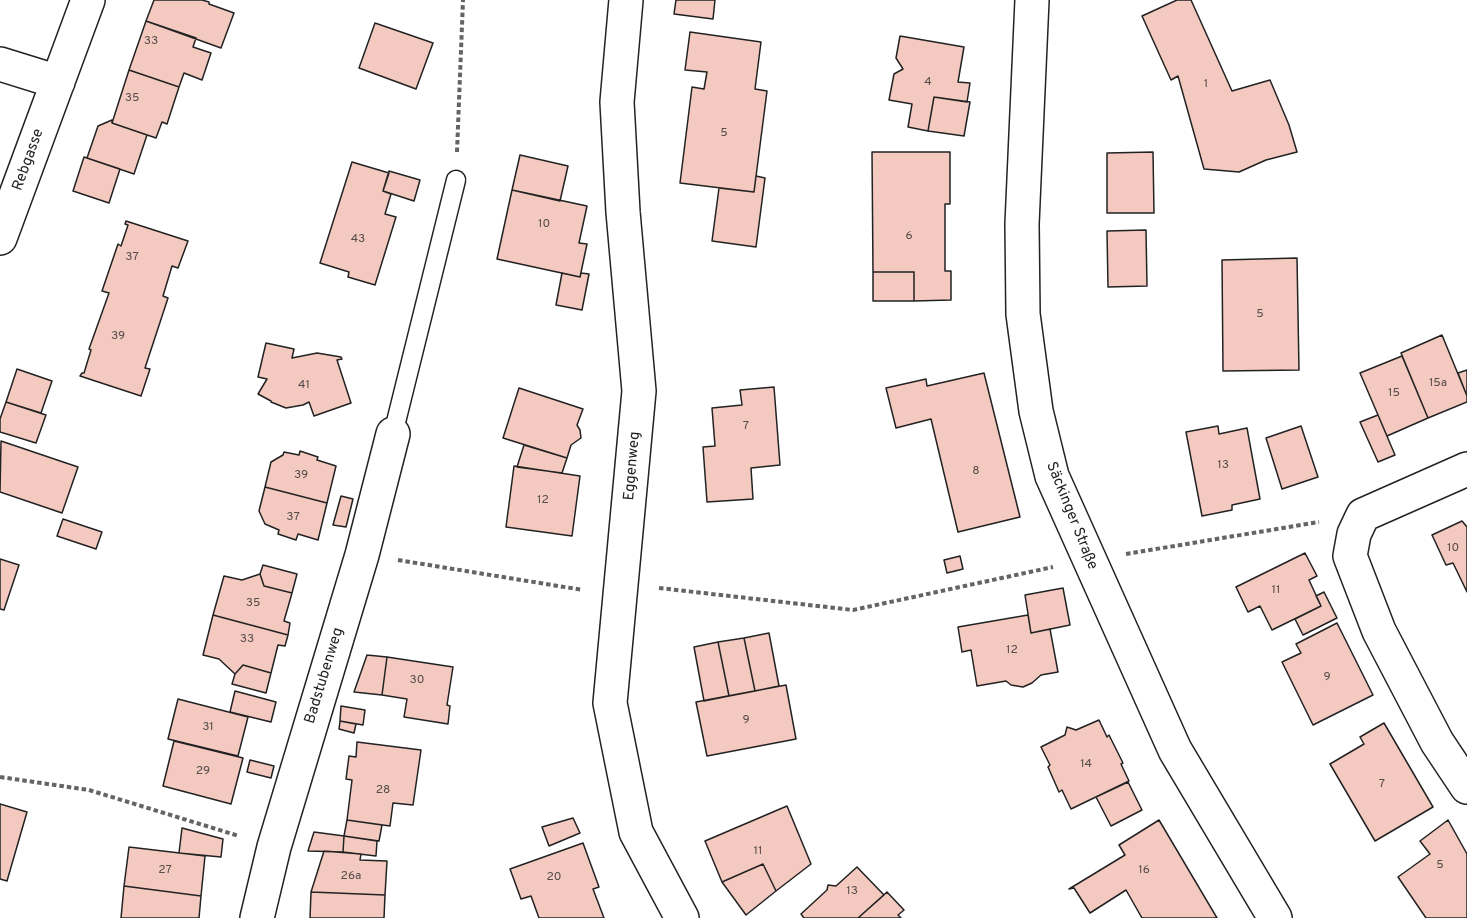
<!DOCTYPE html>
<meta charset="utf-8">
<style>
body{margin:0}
canvas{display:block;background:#fff}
</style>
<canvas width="1467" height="918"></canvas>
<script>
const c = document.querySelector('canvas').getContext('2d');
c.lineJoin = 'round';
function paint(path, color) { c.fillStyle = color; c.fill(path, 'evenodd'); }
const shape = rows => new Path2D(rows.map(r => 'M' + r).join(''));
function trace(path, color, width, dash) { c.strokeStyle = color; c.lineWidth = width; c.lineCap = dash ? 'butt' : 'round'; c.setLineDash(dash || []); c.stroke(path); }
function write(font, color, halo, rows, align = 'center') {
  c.font = font + ' Overpass,sans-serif'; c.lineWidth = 4.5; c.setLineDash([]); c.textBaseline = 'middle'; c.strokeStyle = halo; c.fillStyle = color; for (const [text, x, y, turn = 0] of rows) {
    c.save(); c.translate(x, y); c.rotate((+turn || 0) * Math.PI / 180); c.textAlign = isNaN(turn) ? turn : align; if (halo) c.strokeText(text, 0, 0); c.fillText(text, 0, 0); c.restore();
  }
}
const building = shape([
 [154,0,202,0,209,2,209,4,234,13,221,48,146,21,154,0],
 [676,0,715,0,713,19,674,14,676,0],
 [1177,0,1191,0,1232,91,1270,80,1289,125,1297,152,1266,160,1239,172,1204,169,1178,76,1171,80,1142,16,1177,0],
 [146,21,196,38,193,47,211,53,202,80,184,73,179,87,129,70,146,21],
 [375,23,433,43,416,89,359,68,375,23],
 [690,32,761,42,755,89,767,91,754,192,680,183,692,87,704,89,707,72,685,70,690,32],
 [900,36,964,47,958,82,970,83,967,102,934,97,928,131,908,127,912,104,889,100,894,74,903,69,896,58,900,36],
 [129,70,179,87,167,124,162,122,156,138,112,123,129,70],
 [934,97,970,102,964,136,928,131,934,97],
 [112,120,112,123,147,135,134,174,87,158,98,126,112,120],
 [872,152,950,152,950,204,945,204,945,271,951,271,951,300,914,301,914,272,873,272,872,152],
 [1153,152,1154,213,1107,213,1107,153,1153,152],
 [520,155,568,166,560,201,512,190,520,155],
 [84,157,120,169,109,203,73,191,84,157],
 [352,162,389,173,383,191,391,194,385,214,396,217,375,285,348,277,349,272,320,263,352,162],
 [389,171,420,180,414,201,383,191,389,171],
 [756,176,765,178,756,247,712,241,719,188,754,192,756,176],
 [512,190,587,206,579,243,587,244,580,277,497,259,512,190],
 [126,221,188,241,178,268,172,266,163,296,168,298,145,368,150,369,141,396,80,376,82,373,84,373,91,350,89,349,109,293,102,291,118,244,121,246,128,225,125,224,126,221],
 [1146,230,1147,286,1108,287,1107,231,1146,230],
 [1297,258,1299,370,1223,371,1222,260,1297,258],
 [873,272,914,272,914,301,873,301,873,272],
 [562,273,580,277,581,273,589,274,582,310,556,305,562,273],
 [1442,335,1467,396,1467,402,1428,418,1401,353,1442,335],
 [266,343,294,349,292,358,317,353,341,357,342,359,337,360,351,403,314,416,309,402,303,405,286,408,271,402,271,401,258,394,267,379,258,377,266,343],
 [1402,356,1428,418,1387,436,1360,373,1402,356],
 [17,369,52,381,41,413,6,402,17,369],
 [1467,370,1467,396,1458,373,1467,370],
 [984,373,1020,517,958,532,931,419,896,428,886,388,926,379,927,386,984,373],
 [774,387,780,465,751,468,753,499,707,502,703,447,715,446,712,408,742,405,740,390,774,387],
 [519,388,583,409,577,425,580,430,581,438,571,445,567,458,503,438,519,388],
 [6,402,46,415,36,443,0,432,0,419,6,402],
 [1378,415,1395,455,1378,462,1360,422,1378,415],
 [1218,426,1219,434,1247,428,1260,499,1232,505,1232,510,1202,516,1186,432,1218,426],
 [1301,426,1318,477,1282,489,1266,438,1301,426],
 [1,441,78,467,62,513,0,492,1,441],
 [524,445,567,458,562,473,517,467,524,445],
 [300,451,318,457,317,460,336,466,327,503,265,487,271,462,283,455,284,452,299,455,300,451],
 [514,466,580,476,572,536,506,527,514,466],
 [265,487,327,503,318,540,298,534,296,540,278,534,279,530,265,524,259,511,265,487],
 [341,496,353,499,346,527,333,525,341,496],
 [63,519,102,532,96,549,57,536,63,519],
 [1462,521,1467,527,1467,592,1453,563,1446,565,1432,535,1462,521],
 [1305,553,1317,576,1309,580,1321,606,1272,630,1260,606,1248,612,1236,587,1305,553],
 [960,556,963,569,947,573,944,560,960,556],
 [0,559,19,565,4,610,0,609,0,559],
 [263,565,297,574,292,593,264,586,260,574,263,565],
 [260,574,264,586,292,593,284,621,290,623,288,635,213,615,224,576,242,580,260,574],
 [1063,588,1070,625,1031,633,1025,595,1063,588],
 [1324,592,1337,618,1303,635,1295,619,1321,606,1316,596,1324,592],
 [213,615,288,635,285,646,278,645,271,673,243,665,235,674,219,659,203,655,213,615],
 [1028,615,1031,633,1050,629,1058,672,1041,675,1032,683,1023,687,1011,685,1006,681,977,686,971,650,962,652,958,627,1028,615],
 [1337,623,1373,695,1313,725,1282,662,1301,653,1296,644,1337,623],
 [769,633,779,686,755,691,744,638,769,633],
 [744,638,755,691,729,696,718,642,744,638],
 [718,642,729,696,704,701,694,647,718,642],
 [367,655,387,657,382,695,354,692,367,655],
 [387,657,453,667,447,705,450,706,448,724,404,717,407,699,382,695,387,657],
 [243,665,271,673,266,693,232,684,235,674,243,665],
 [786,685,796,739,707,756,696,702,786,685],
 [235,691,276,702,271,722,230,712,235,691],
 [178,699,248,717,238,756,168,739,178,699],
 [341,706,365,710,363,725,340,721,341,706],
 [1099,720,1107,737,1109,735,1123,763,1121,764,1129,781,1071,809,1062,790,1059,792,1048,767,1050,765,1041,747,1065,735,1067,727,1076,730,1099,720],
 [340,721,356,724,354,733,339,729,340,721],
 [1384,723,1433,807,1375,841,1330,764,1364,744,1360,737,1384,723],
 [174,741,243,758,231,804,163,786,174,741],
 [357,742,421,750,413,805,393,803,390,826,347,820,352,780,346,779,349,756,356,757,357,742],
 [250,760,274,766,271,778,247,772,250,760],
 [1128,782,1142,810,1111,826,1096,797,1128,782],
 [0,804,27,812,7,881,0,879,0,804],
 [787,806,811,864,776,891,763,864,722,882,705,841,787,806],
 [573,818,580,833,549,846,542,827,573,818],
 [347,820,382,825,379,841,344,836,347,820],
 [1159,820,1217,918,1142,918,1126,890,1090,913,1074,888,1069,889,1125,855,1119,845,1159,820],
 [1448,820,1467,854,1467,918,1426,918,1398,877,1430,854,1420,841,1448,820],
 [182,828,223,839,221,857,179,853,182,828],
 [314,832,344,836,343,852,308,851,314,832],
 [344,836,377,841,376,856,343,852,344,836],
 [583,843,599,887,593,889,604,918,539,918,531,896,521,899,510,869,583,843],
 [129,847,205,856,201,896,124,886,129,847],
 [324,851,361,854,360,860,387,861,385,895,311,892,324,851],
 [763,864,776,891,746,915,722,882,763,864],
 [857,867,884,895,858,918,804,918,801,914,827,890,828,885,836,886,857,867],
 [124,886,201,896,199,918,121,918,124,886],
 [311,892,385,895,384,918,310,918,311,892],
 [887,892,904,910,898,915,901,918,858,918,887,892]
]);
paint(building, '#f3c9c0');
trace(building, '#222', 1.5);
const service = shape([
 [393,434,456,180]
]);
const minor = shape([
 [626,0,617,102,623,212,639,391,610,703,636,832,682,918],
 [1032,0,1022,224,1023,314,1036,411,1052,476,1175,750,1275,918],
 [0,64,58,82],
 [0,238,88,0],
 [1467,469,1363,515,1354,534,1350,556,1379,631,1437,742,1467,787],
 [257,918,274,847,362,555,393,434]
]);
trace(service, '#222', 21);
trace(minor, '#222', 36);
trace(shape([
 [457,152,463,0],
 [1126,554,1319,522],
 [398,560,583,590],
 [659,588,853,610,1053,567],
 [0,777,89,790,239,836]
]), '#646464', 4, [4.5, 3]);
trace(service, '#fff', 18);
trace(minor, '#fff', 33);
write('12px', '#564c4a', null, [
 ["33",151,42],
 ["4",928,83],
 ["1",1206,85],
 ["35",132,99],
 ["5",724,134],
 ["10",544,225],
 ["6",909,237],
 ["43",358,240],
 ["37",132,258],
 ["5",1260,315],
 ["39",118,337],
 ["15a",1438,384],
 ["41",304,386],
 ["15",1394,394],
 ["7",746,427],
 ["13",1223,466],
 ["8",976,472],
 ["39",301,476],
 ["12",543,501],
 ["37",293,518],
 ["10",1453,549],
 ["11",1276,591],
 ["35",253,604],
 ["33",247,640],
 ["12",1012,651],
 ["9",1327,678],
 ["30",417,681],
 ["9",746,721],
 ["31",208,728],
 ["14",1086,765],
 ["29",203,772],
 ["7",1382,785],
 ["28",383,791],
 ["11",758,852],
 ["5",1440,866],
 ["27",165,871],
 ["16",1144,871],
 ["26a",351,877],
 ["20",554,878],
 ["13",852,892]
]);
write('15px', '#222', '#fff', [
 ["Rebgasse",29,160,-70],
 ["Eggenweg",633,466,-85],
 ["Säckinger Straße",1071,516,68],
 ["Badstubenweg",325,676,-73]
]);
</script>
